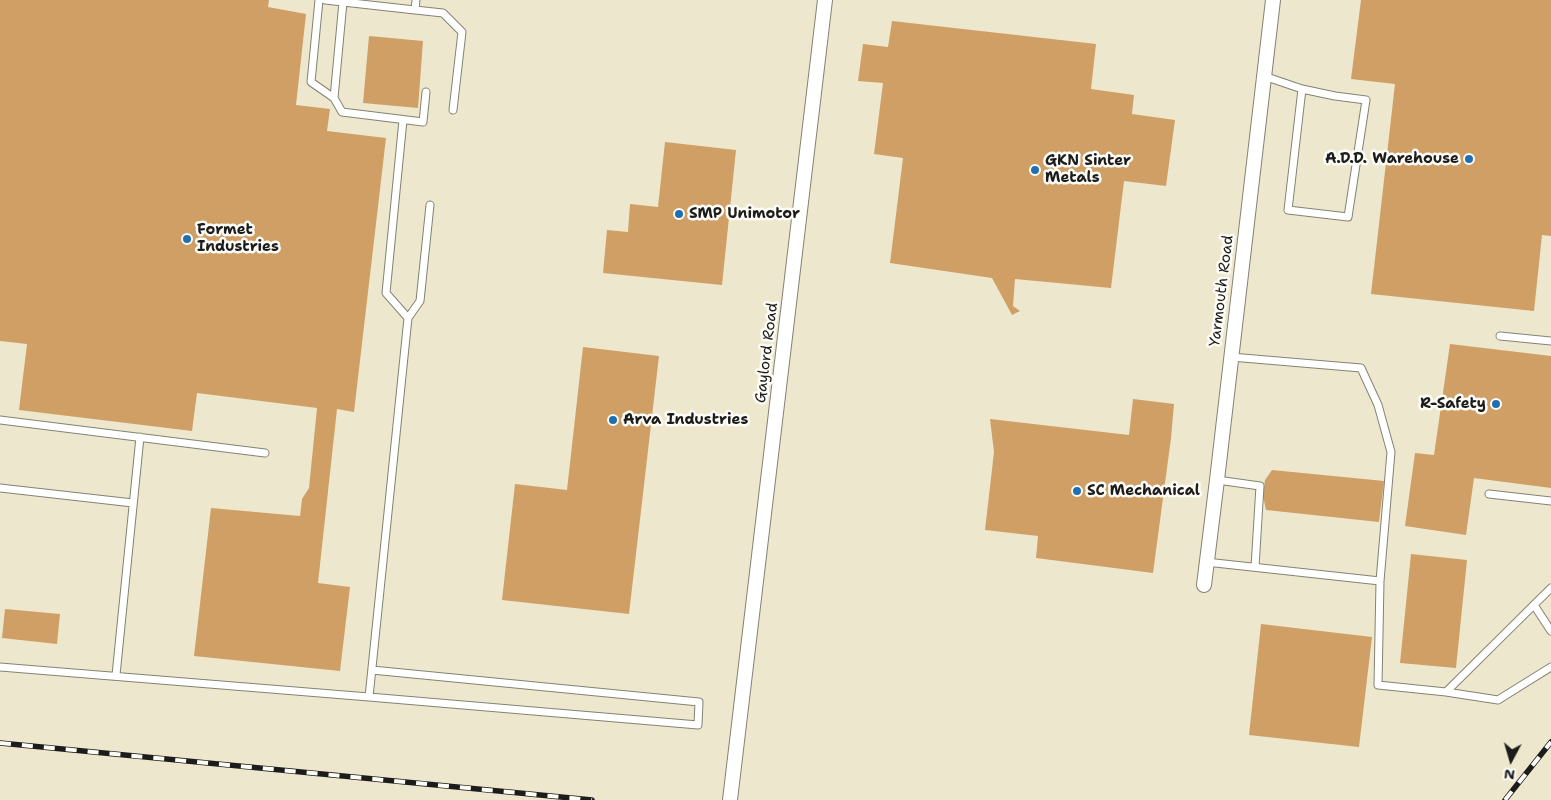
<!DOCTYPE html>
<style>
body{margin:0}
#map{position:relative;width:1551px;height:800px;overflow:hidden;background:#ede8cd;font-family:"Shantell Sans",sans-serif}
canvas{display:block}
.north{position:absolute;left:1486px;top:735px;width:50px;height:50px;-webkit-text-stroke:4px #fdfcf7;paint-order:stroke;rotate:186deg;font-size:14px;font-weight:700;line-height:20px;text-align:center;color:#1c1c1c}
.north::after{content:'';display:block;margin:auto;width:18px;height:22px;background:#1c1c1c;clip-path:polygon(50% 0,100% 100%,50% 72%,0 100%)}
</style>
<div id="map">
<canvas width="1551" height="800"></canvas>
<div class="north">N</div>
</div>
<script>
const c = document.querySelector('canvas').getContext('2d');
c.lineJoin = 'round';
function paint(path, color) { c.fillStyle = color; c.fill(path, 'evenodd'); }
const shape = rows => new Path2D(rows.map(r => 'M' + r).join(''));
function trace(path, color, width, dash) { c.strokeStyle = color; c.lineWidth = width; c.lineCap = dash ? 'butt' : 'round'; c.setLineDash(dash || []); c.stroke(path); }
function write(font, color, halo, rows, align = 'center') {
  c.font = font + ' "Shantell Sans",sans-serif'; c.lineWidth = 5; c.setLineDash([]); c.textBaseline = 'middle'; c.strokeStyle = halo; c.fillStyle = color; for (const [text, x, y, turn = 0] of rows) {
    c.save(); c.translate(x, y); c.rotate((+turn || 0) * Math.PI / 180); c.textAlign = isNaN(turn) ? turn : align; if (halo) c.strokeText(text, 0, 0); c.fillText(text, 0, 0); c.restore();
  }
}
paint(shape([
 [0,0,269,0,268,7,306,14,296,105,330,109,327,131,386,138,354,412,337,409,318,583,350,587,340,671,194,656,211,508,300,516,302,499,309,488,317,408,197,393,192,431,19,410,27,344,0,341],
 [1361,0,1551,0,1551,236,1542,235,1534,311,1371,294,1395,84,1351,79],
 [892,21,1096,44,1091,89,1134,95,1132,114,1175,120,1166,186,1124,181,1111,288,1015,279,1013,306,1020,311,1012,315,992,278,890,263,903,158,874,154,883,83,858,81,863,44,888,47],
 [369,36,423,41,418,108,363,103],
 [665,142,736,150,722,285,603,273,607,230,628,232,630,204,658,207],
 [1450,344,1551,356,1551,488,1474,478,1466,535,1405,526,1415,453,1434,455],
 [583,347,659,356,629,614,502,600,515,484,567,490],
 [1133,399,1174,404,1171,438,1153,573,1036,558,1038,536,985,530,994,452,990,419,1129,435],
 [1272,470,1384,481,1379,522,1266,510,1263,496,1265,480],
 [1411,554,1467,560,1456,668,1400,663],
 [5,609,60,614,57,644,2,638],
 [1261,624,1372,637,1359,747,1249,735]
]), '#cf9f66');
const lane = shape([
 [319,0,311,82,334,98],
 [325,0,415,10,416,0],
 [343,2,334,98,342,112,423,122,426,92],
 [415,10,443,13,462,32,453,110],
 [1264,76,1302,89,1335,96,1366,100,1348,217,1288,210,1302,89],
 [408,318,420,301,430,205],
 [1500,336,1551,341],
 [1231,357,1361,368,1378,405,1391,452,1380,581],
 [0,420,265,453],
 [1217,480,1260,486,1255,567],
 [0,488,133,503],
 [1489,494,1551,501],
 [1206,562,1380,581,1378,685,1446,692,1551,588],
 [1534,605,1551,631],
 [0,667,369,697,408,318,386,293,403,120],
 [116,675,140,437],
 [1446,692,1498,700,1551,667],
 [369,697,698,725,699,702,372,670]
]);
const street = shape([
 [1204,585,1217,480,1273,0],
 [730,800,825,0]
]);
trace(lane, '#848274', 9);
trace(street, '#848274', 16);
trace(lane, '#fff', 7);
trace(street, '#fff', 14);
const rail = shape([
 [0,743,592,800],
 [1505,800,1551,742]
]);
trace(rail, '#1c1c1c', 5.5);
trace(rail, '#fdfcf7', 4, [11]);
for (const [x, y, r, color] of [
 [1469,159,5,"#1f6fb2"],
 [1035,170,5,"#1f6fb2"],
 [679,214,5,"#1f6fb2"],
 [187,239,5,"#1f6fb2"],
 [1496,404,5,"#1f6fb2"],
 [613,420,5,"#1f6fb2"],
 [1077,491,5,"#1f6fb2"]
]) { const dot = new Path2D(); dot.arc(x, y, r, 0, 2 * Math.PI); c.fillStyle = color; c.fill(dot); trace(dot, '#fdfcf7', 2); }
write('bold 15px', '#1c1c1c', '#fdfcf7', [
 ["A.D.D. Warehouse",1459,159,"right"],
 ["GKN Sinter",1045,161],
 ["Metals",1045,178],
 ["SMP Unimotor",689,214],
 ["Formet",197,230],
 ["Industries",197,247],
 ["R-Safety",1486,404,"right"],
 ["Arva Industries",623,420],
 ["SC Mechanical",1087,491]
], 'left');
write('15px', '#1c1c1c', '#fdfcf7', [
 ["Yarmouth Road",1222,291,-83],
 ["Gaylord Road",767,353,-83]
]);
</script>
